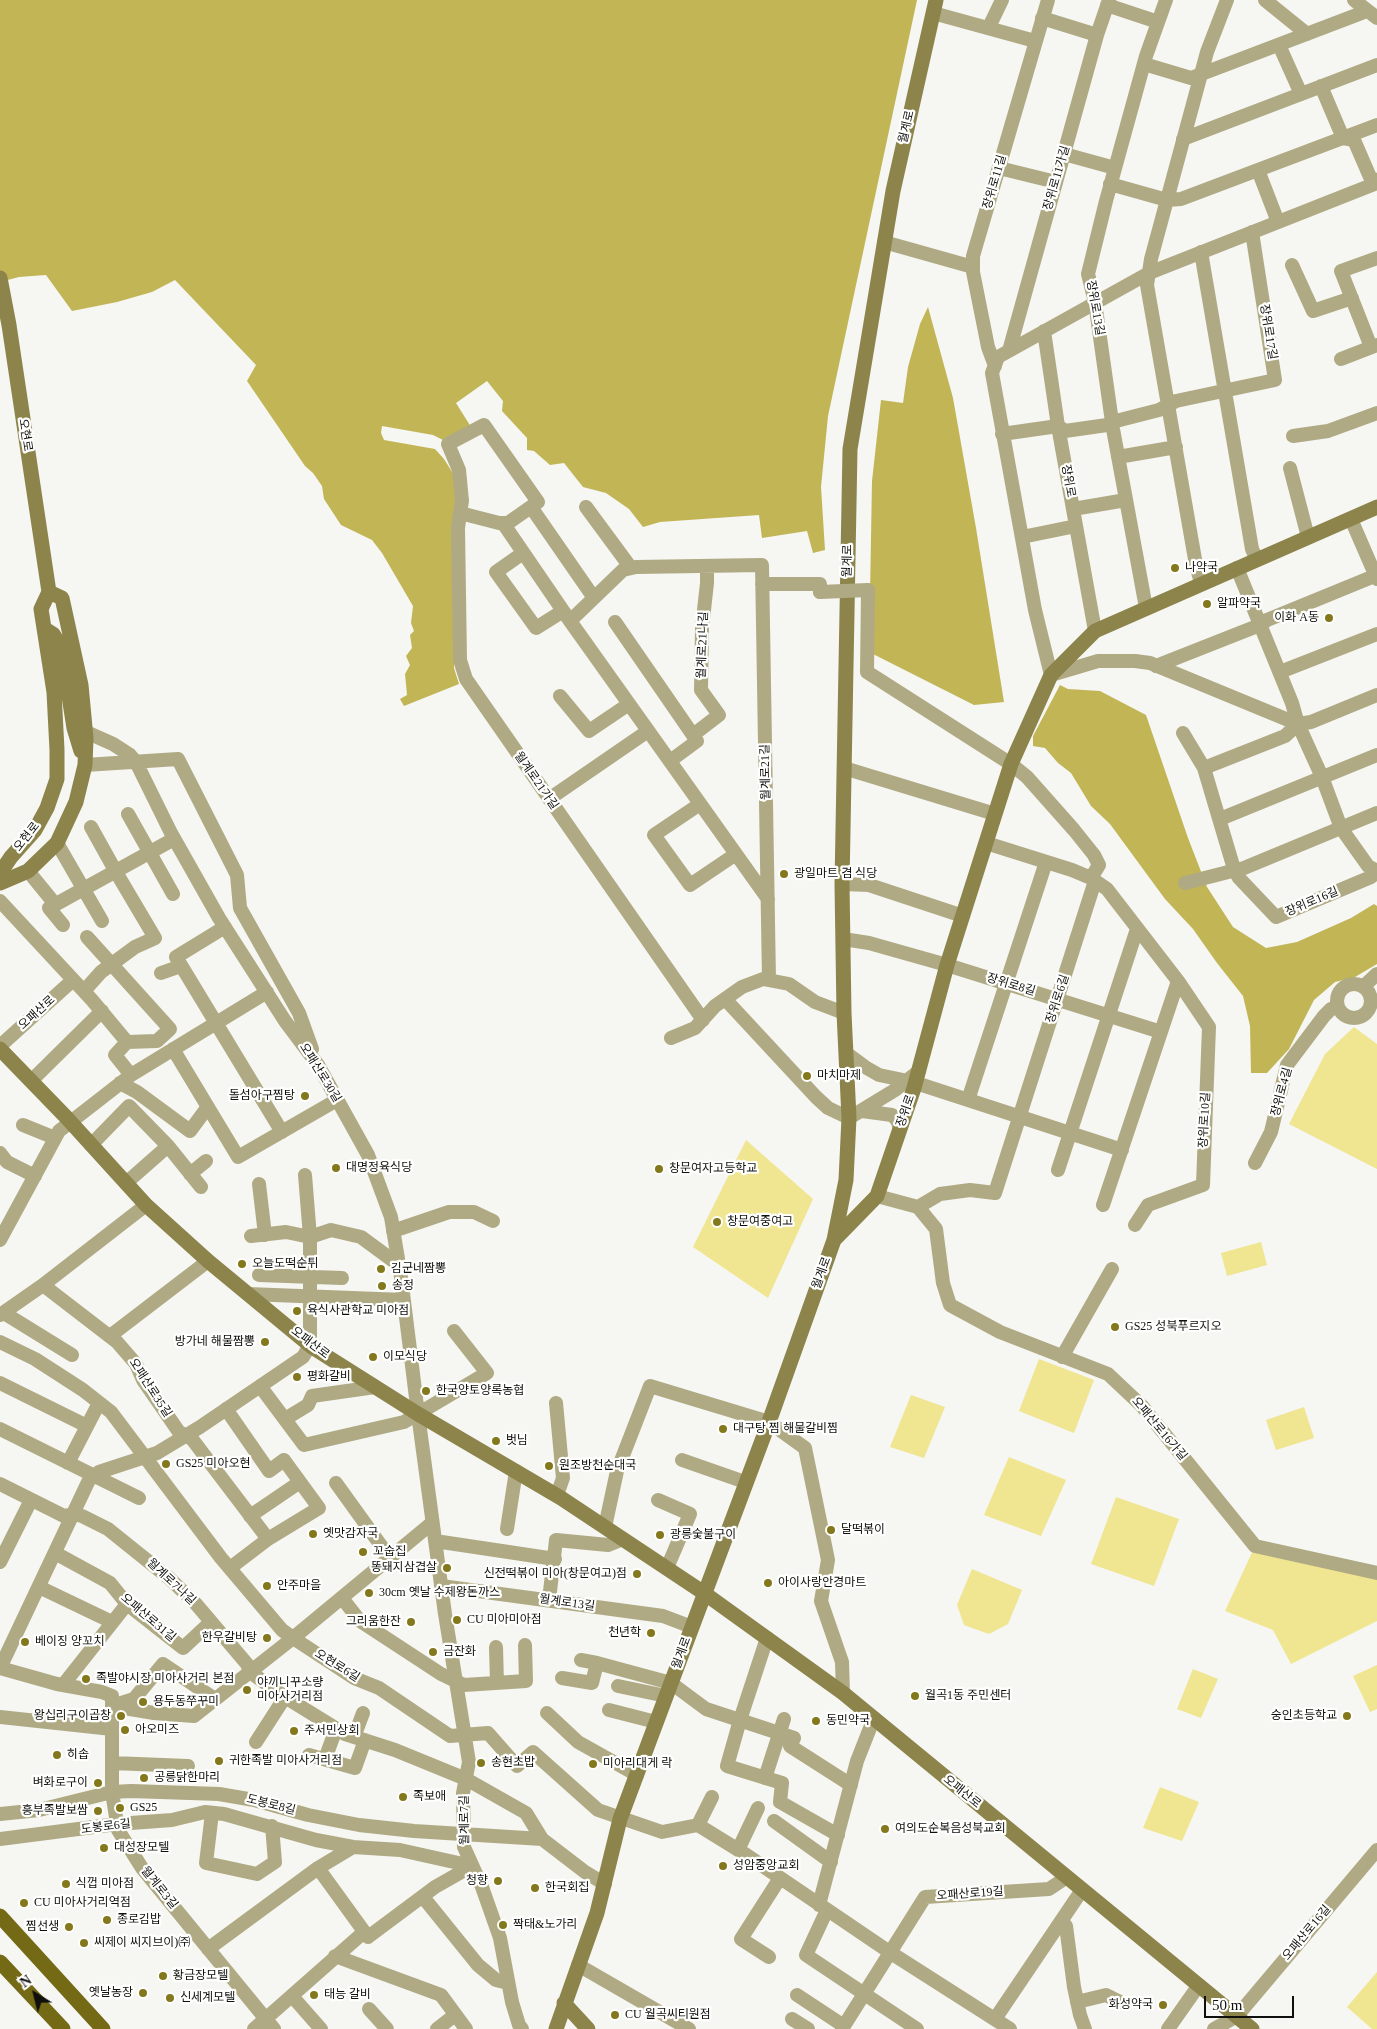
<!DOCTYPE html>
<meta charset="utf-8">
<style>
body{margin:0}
#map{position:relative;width:1377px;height:2029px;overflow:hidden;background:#f6f6f3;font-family:"Times New Roman",serif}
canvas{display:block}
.north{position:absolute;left:10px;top:1969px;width:50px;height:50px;-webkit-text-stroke:4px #fffffe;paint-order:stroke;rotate:324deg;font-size:14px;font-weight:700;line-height:20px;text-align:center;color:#0f0f0e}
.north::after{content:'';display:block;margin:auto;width:18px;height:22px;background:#0f0f0e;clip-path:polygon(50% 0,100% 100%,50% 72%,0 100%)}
.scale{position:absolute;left:1204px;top:1996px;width:90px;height:22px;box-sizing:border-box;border:2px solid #0f0f0e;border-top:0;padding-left:6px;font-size:15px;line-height:18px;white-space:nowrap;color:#0f0f0e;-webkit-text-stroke:4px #fffffe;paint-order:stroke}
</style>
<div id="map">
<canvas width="1377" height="2029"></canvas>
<div class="north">N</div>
<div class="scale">50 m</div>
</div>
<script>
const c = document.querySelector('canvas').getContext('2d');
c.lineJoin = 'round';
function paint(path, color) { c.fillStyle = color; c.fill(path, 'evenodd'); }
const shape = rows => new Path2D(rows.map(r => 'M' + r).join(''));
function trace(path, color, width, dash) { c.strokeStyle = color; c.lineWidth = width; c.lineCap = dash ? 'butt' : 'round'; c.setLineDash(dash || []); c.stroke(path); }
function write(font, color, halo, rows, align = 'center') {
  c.font = font + ' "Times New Roman","Noto Sans KR",serif'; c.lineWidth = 4.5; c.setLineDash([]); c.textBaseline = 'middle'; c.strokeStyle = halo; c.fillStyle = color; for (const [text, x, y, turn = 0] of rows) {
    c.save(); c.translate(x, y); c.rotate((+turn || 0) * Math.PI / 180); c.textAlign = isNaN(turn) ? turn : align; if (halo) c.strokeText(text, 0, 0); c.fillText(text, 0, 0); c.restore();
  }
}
paint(shape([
 [1354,1027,1377,1044,1377,1169,1289,1124,1325,1054],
 [746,1140,813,1199,768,1298,693,1247],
 [1261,1242,1267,1265,1227,1276,1221,1253],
 [1039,1359,1094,1380,1074,1433,1019,1411],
 [911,1395,945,1407,924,1458,890,1447],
 [1304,1407,1314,1438,1276,1450,1266,1420],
 [1009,1457,1066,1480,1041,1536,984,1515],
 [1116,1497,1179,1519,1154,1586,1091,1564],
 [1255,1546,1377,1573,1377,1621,1291,1664,1273,1630,1225,1611],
 [972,1569,1022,1590,1008,1624,989,1634,964,1625,957,1605],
 [1377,1665,1377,1709,1370,1712,1353,1676],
 [1193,1669,1218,1679,1201,1718,1177,1709],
 [1160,1787,1199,1802,1182,1841,1143,1828],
 [1377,1972,1377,2029,1372,2029,1347,2007]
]), '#f0e590');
paint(shape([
 [0,0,917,0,828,416,821,487,825,550,813,553,807,531,762,538,759,515,660,522,643,527,629,509,606,493,583,487,564,463,550,465,534,451,527,450,527,438,502,411,503,401,487,381,456,403,471,427,443,440,433,435,382,426,381,433,384,440,435,449,444,459,454,475,456,492,454,534,454,668,459,684,404,706,400,699,407,695,405,674,410,665,406,656,412,648,410,635,414,631,411,623,413,606,382,553,372,540,341,525,324,499,322,486,313,473,305,466,247,381,256,365,175,280,152,292,117,302,72,311,46,275,19,277,0,282],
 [928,307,953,398,976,528,1004,702,974,705,869,652,872,481,881,400,903,403,908,367,920,324],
 [1060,685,1068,689,1100,691,1146,715,1188,838,1207,887,1233,927,1266,948,1297,942,1351,918,1374,904,1377,906,1377,964,1355,977,1335,982,1314,1000,1289,1049,1267,1073,1251,1073,1250,1026,1243,996,1217,963,1193,929,1165,899,1110,824,1091,806,1071,773,1058,763,1045,748,1033,746,1033,736]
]), '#c2b556');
trace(shape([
 [1265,0,1307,34],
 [1354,0,1377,18],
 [1107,5,1158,22],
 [933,13,1035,41],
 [1042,18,1097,35],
 [989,27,1002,0],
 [1279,45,1301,94],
 [1144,64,1191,78,1367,11],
 [1321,86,1343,138,1354,140,1370,177,1377,181],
 [1183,139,1377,65],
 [1064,154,1115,168],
 [999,168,1056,182],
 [1258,170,1278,222],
 [1110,184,1167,200,1181,199,1377,125],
 [884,242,973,267],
 [1201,252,1252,549,1257,560],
 [1292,265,1313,311,1352,298],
 [1044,331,1058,426,1095,631],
 [1371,347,1341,271,1377,258],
 [1009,351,1097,35,1109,0],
 [1341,359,1377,345],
 [995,366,988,347,973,272,973,256,1048,0],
 [1002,434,1058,426,1065,431,1107,425,1112,422,1159,410,1176,401,1275,380,1252,232],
 [1293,436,1328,431,1377,413],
 [1118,457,1176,447],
 [1290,468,1308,537],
 [531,507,594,598],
 [586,507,631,568],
 [1073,509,1126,500],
 [460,513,499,523,508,523,538,502,484,425,448,444,459,470,462,501,460,513,458,528,460,660,466,679,703,1020],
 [1351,519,1377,579],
 [503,523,570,621,768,899],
 [1022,537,1076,526],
 [523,553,496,572,536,628,563,611],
 [1237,568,1292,703,1298,724,1322,777,1341,828,1368,866,1377,871],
 [1201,583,1196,565,1147,285,1151,259,1207,52,1227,0],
 [762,584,820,584,820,592],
 [868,590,867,672,1011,764,1027,777,1074,830,1094,855,1099,865,1091,878],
 [1146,608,1113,429,1095,302,1088,274,1106,201,1146,56,1166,0],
 [570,621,623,570,636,567,762,565,769,980],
 [615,622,697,741,670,761],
 [1156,666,1260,625,1267,620,1377,575],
 [1280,672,1377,634],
 [560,696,589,731,629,704],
 [1298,724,1150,663,1135,661,1098,661,1051,675,1035,610,992,373,998,357,1149,273,1377,183],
 [86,732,113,744,130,755,136,762,171,833,219,918,285,1021,318,1065,368,1155,391,1217,401,1277,418,1414,445,1614,469,1762,463,1793,464,1847,482,1887,500,1938,512,2002,519,2025,522,2029],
 [1183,733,1204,768,1234,869,1239,878,1276,917,1371,877,1377,871],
 [693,735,719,715,701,690,702,628,707,583,707,566],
 [85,765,178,759,237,875,240,908,299,1013,312,1049],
 [844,768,995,814],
 [1204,768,1285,736,1298,724,1311,722,1377,695],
 [549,799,648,731],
 [700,804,654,835,690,885,736,854],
 [128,814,173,894],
 [1220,819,1377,755],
 [57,843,102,921],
 [986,843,1072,870,1091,878,1107,889,1178,981,1209,1027,1203,1185,1148,1205,1135,1225],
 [28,871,55,904],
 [1185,883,1244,868,1377,813],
 [842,884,869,885,963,916],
 [0,901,92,1000,127,1042,115,1055,131,1075],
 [63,925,49,908,174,839],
 [225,927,176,957,282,1132],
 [87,937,170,1029,157,1041,127,1042],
 [843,939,869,943,947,965,1161,1032],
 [161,973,181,966],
 '1337 1001a17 17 0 1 1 34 0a17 17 0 1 1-34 0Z',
 [1363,987,1377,974],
 [84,991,101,972,135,947,155,938,116,872,91,827],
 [725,999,816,1097,828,1108,849,1118,895,1090,919,1071],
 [671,1038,695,1028,715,1006,742,987,763,979,789,984,815,1002,844,1013],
 [0,1046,73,980],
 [173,1049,238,1157,337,1100],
 [846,1053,865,1067,879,1075,908,1081],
 [31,1081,102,1011],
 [120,1083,137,1092,190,1131,207,1108],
 [916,1083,1122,1150],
 [968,1100,1046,862],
 [862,1111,892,1115,897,1120,900,1128],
 [23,1125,55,1138],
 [91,1145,129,1106,168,1146,126,1183],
 [168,1146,201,1187],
 [0,1153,7,1162,35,1176],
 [1255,1163,1271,1132,1287,1065,1324,1016,1331,1009,1338,1007],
 [1058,1170,1137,929],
 [190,1174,206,1161],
 [259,1184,265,1235],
 [877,1196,918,1207,936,1229,943,1283,950,1305,1000,1332,1108,1374,1142,1406,1255,1546,1377,1573],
 [1103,1205,1178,981],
 [918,1207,940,1194,970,1190,995,1193,1095,881],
 [393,1231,449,1212,474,1212,493,1221],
 [251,1236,286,1232,310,1237,331,1230,361,1237,399,1265],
 [0,1240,59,1131,131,1075,267,992],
 [259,1275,342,1278],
 [43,1285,117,1342,136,1364,143,1380,179,1432,192,1439,268,1539],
 [248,1294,404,1300],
 [4,1313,72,1355],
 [0,1315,43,1285,146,1205],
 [110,1336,208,1261],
 [0,1342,35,1359,83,1390,111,1412,221,1558,282,1630,293,1638,354,1678,379,1688,450,1736,488,1733,517,1766,533,1752,598,1810,662,1832,698,1825,745,1854,891,1953,1010,2029],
 [1062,1357,1112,1269],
 [0,1383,87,1426],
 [260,1386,304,1445,404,1422,487,1373,454,1331],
 [556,1403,563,1478,557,1495],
 [226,1409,269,1471,284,1460,319,1508,268,1539,230,1568],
 [285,1419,308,1405,312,1396,375,1387],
 [0,1429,139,1498],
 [682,1460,745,1482],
 [68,1463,99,1403],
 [336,1483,390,1558],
 [0,1484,64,1516,73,1514,82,1516,108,1529,169,1578,196,1604,247,1664,250,1672,285,1697,345,1734,395,1750,466,1779,526,1813,542,1839],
 [658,1500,690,1514,667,1568],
 [250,1516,300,1482],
 [605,1527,617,1471,650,1386,769,1422,805,1448,828,1560,821,1601,842,1662,843,1693],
 [507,1529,516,1471],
 [435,1541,555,1559],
 [55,1553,110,1583,127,1604,183,1648,211,1622],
 [0,1562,31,1500],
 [441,1586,663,1616,692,1627],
 [39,1587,112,1622],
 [342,1598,360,1621,441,1674,464,1685,526,1681,525,1645],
 [549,1600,556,1540,608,1545,623,1539],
 [767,1638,740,1720,727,1766,782,1783,780,1802,838,1835],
 [496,1647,497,1683],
 [581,1660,597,1663],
 [0,1668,89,1480,99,1472,157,1453,200,1427,303,1357,310,1345,310,1237,305,1175],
 [0,1668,57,1684,102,1692,112,1696,112,1792,118,1830,142,1868,274,2029],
 [562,1678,592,1683,597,1663,671,1683,706,1709,794,1738,790,1746,851,1785],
 [63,1685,127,1604],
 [618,1686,666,1696],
 [115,1705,134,1699,163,1664,215,1699],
 [112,1706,154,1713,194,1716,293,1638,432,1523],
 [609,1710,656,1722],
 [547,1713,578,1742,637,1775],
 [0,1717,112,1729],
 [354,1737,363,1713],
 [256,1742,285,1697],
 [309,1755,355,1768,365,1740],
 [325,1759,336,1729],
 [112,1763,188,1766],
 [765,1778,784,1719],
 [212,1813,206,1863,257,1874,275,1862,272,1826],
 [0,1814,39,1810,112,1792,131,1791,219,1794,254,1800,308,1815,359,1825,414,1831,542,1839,585,1872,605,1884],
 [774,1821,831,1862],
 [698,1825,712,1797],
 [0,1839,117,1824,172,1820,205,1812,224,1814,316,1840,353,1847,400,1850,472,1866],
 [738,1850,758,1808],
 [318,1868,368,1937,435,1887,472,1866],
 [423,1897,478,1965,496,1980,508,1983],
 [819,1905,857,1761,874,1718],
 [827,1910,806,1955,917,2029],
 [1062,1921,1066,1926,1074,1987,1080,2015,1085,2029],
 [208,1949,318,1868,353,1847],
 [335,1956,441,1995,466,2029],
 [769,1957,741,1939,780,1878],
 [578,1965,689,2029],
 [797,1995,844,2026],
 [292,1996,321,2029],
 [1077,2002,1106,1995,1120,2002],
 [369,2009,387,2029],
 [792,2019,808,2029],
 [995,2019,1082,1890],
 [254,2029,364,1932],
 [437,2029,455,2015],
 [842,2029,925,1897,1049,1889,1067,1877],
 [1168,2029,1199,1985],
 [1214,2029,1237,2016,1377,1850]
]), '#afaa83', 14);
trace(shape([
 [0,278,9,325,49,592,41,609,54,692,57,750,57,779,47,808,35,830,11,857,0,873],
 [45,629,53,634,58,642,66,677,74,728,81,751],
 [0,883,28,871,57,843,76,802,85,765,86,738,81,685,62,598,49,592],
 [0,1049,66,1117,146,1205,208,1261,312,1347,418,1414,561,1498,704,1593,843,1693,1252,2029],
 [834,1240,877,1196,914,1088,947,965,1011,764,1051,675,1095,631,1377,507],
 [564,2003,588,2029],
 [556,2029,597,1913,620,1819,769,1422,834,1240,846,1180,849,1118,844,1013,842,884,850,449,893,191,936,0]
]), '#8c844a', 15);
trace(shape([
 [0,1916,103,2029],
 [0,1962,63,2029]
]), '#746915', 15);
trace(shape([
 [820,592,868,590]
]), '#afaa83', 14);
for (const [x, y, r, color] of [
 [1175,568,5,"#84781c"],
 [1207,604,5,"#84781c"],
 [1329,618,5,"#84781c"],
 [784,874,5,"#84781c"],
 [807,1076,5,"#84781c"],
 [305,1096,5,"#84781c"],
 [336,1168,5,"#84781c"],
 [659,1169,5,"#84781c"],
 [717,1222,5,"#84781c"],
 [242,1264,5,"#84781c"],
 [381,1269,5,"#84781c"],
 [382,1286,5,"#84781c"],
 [297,1311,5,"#84781c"],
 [1115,1327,5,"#84781c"],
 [265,1342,5,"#84781c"],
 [373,1357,5,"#84781c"],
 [297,1377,5,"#84781c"],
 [426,1391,5,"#84781c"],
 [723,1429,5,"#84781c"],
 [496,1441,5,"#84781c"],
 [166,1464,5,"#84781c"],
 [549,1466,5,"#84781c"],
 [831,1530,5,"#84781c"],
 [313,1534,5,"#84781c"],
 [660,1535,5,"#84781c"],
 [363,1552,5,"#84781c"],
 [447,1568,5,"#84781c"],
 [637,1574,5,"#84781c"],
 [768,1583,5,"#84781c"],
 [267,1586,5,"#84781c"],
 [369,1593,5,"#84781c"],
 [457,1620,5,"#84781c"],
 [411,1622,5,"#84781c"],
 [651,1633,5,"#84781c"],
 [267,1638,5,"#84781c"],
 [25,1642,5,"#84781c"],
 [433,1652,5,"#84781c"],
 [86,1679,5,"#84781c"],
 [247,1690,5,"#84781c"],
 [915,1696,5,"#84781c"],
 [143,1702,5,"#84781c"],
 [121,1716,5,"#84781c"],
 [1347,1716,5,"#84781c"],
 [816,1721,5,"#84781c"],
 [125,1730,5,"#84781c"],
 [294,1731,5,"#84781c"],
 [57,1755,5,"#84781c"],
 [219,1761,5,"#84781c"],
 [481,1763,5,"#84781c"],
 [593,1764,5,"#84781c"],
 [144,1778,5,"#84781c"],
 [98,1783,5,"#84781c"],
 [403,1797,5,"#84781c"],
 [120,1808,5,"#84781c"],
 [98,1811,5,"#84781c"],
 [885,1829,5,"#84781c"],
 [104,1848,5,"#84781c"],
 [723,1866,5,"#84781c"],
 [498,1881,5,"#84781c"],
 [66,1884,5,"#84781c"],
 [535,1888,5,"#84781c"],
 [24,1903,5,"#84781c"],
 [107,1920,5,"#84781c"],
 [503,1925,5,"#84781c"],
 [69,1927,5,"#84781c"],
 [84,1943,5,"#84781c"],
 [163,1976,5,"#84781c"],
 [143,1993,5,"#84781c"],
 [314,1995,5,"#84781c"],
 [170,1998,5,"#84781c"],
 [1163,2005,5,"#84781c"],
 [615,2015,5,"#84781c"]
]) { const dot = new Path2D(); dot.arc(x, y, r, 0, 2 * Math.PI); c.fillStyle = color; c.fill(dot); trace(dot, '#fffffe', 2); }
write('12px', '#0f0f0e', '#fffffe', [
 ["월계로",907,127,-77],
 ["장위로11가길",1057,178,-74],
 ["장위로11길",995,182,-74],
 ["장위로13길",1095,308,80],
 ["장위로17길",1268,332,81],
 ["오현로",25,435,81],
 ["장위로",1068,481,80],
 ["월계로",848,561,-89],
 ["월계로21나길",703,645,-88],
 ["월계로21길",766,772,-91],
 ["월계로21가길",536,781,55],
 ["오현로",27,837,-52],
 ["장위로16길",1312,902,-23],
 ["장위로8길",1011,985,17],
 ["장위로6길",1058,999,-72],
 ["오패산로",37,1013,-42],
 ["오패산로30길",320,1073,58],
 ["장위로4길",1282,1092,-75],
 ["장위로",906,1111,-71],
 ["장위로10길",1205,1120,-87],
 ["월계로",822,1273,-70],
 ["오패산로",310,1343,37],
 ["오패산로35길",150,1388,57],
 ["오패산로16가길",1159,1429,50],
 ["월계로7나길",171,1582,43],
 ["월계로13길",567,1603,8],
 ["오패산로31길",148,1618,40],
 ["월계로",682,1653,-70],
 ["오현로6길",337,1666,32],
 ["오패산로",962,1792,39],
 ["도봉로8길",271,1805,14],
 ["월계로7길",465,1820,-91],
 ["도봉로6길",106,1827,-7],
 ["월계로3길",159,1888,51],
 ["오패산로19길",970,1894,-4],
 ["오패산로16길",1307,1933,-50]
]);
write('12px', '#0f0f0e', '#fffffe', [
 ["나약국",1185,568],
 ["알파약국",1217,604],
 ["이화 A동",1319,618,"right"],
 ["광일마트 겸 식당",794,874],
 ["마치마제",817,1076],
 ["돌섬아구찜탕",295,1096,"right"],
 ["대명정육식당",346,1168],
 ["창문여자고등학교",669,1169],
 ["창문여중여고",727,1222],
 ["오늘도떡순튀",252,1264],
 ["김군네짬뽕",391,1269],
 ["송정",392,1286],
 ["육식사관학교 미아점",307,1311],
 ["GS25 성북푸르지오",1125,1327],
 ["방가네 해물짬뽕",255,1342,"right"],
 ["이모식당",383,1357],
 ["평화갈비",307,1377],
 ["한국양토양록농협",436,1391],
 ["대구탕 찜 해물갈비찜",733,1429],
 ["벗님",506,1441],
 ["GS25 미아오현",176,1464],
 ["원조방천순대국",559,1466],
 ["달떡볶이",841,1530],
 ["옛맛감자국",323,1534],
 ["광릉숯불구이",670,1535],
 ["꼬숩집",373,1552],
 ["똥돼지삼겹살",437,1568,"right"],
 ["신전떡볶이 미아(창문여고)점",627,1574,"right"],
 ["아이사랑안경마트",778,1583],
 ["안주마을",277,1586],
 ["30cm 옛날 수제왕돈까스",379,1593],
 ["CU 미아미아점",467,1620],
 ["그리움한잔",401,1622,"right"],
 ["천년학",641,1633,"right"],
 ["한우갈비탕",257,1638,"right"],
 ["베이징 양꼬치",35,1642],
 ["금잔화",443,1652],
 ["족발야시장 미아사거리 본점",96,1679],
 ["야끼니꾸소량",257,1683],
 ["미아사거리점",257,1697],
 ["월곡1동 주민센터",925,1696],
 ["용두동쭈꾸미",153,1702],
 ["왕십리구이곱창",111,1716,"right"],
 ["숭인초등학교",1337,1716,"right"],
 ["동민약국",826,1721],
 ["아오미즈",135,1730],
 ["주서민상회",304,1731],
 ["히솝",67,1755],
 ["귀한족발 미아사거리점",229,1761],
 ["송현초밥",491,1763],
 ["미아리대게 락",603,1764],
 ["공릉닭한마리",154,1778],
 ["벼화로구이",88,1783,"right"],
 ["족보애",413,1797],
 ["GS25",130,1808],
 ["흥부족발보쌈",88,1811,"right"],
 ["여의도순복음성북교회",895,1829],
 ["대성장모텔",114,1848],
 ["성암중앙교회",733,1866],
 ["청향",488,1881,"right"],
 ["식껍 미아점",76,1884],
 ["한국회집",545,1888],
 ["CU 미아사거리역점",34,1903],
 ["종로김밥",117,1920],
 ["짝태&노가리",513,1925],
 ["찜선생",59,1927,"right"],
 ["씨제이 씨지브이)㈜",94,1943],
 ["황금장모텔",173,1976],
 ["옛날농장",133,1993,"right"],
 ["태능 갈비",324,1995],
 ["신세계모텔",180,1998],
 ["화성약국",1153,2005,"right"],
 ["CU 월곡씨티원점",625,2015]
], 'left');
</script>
